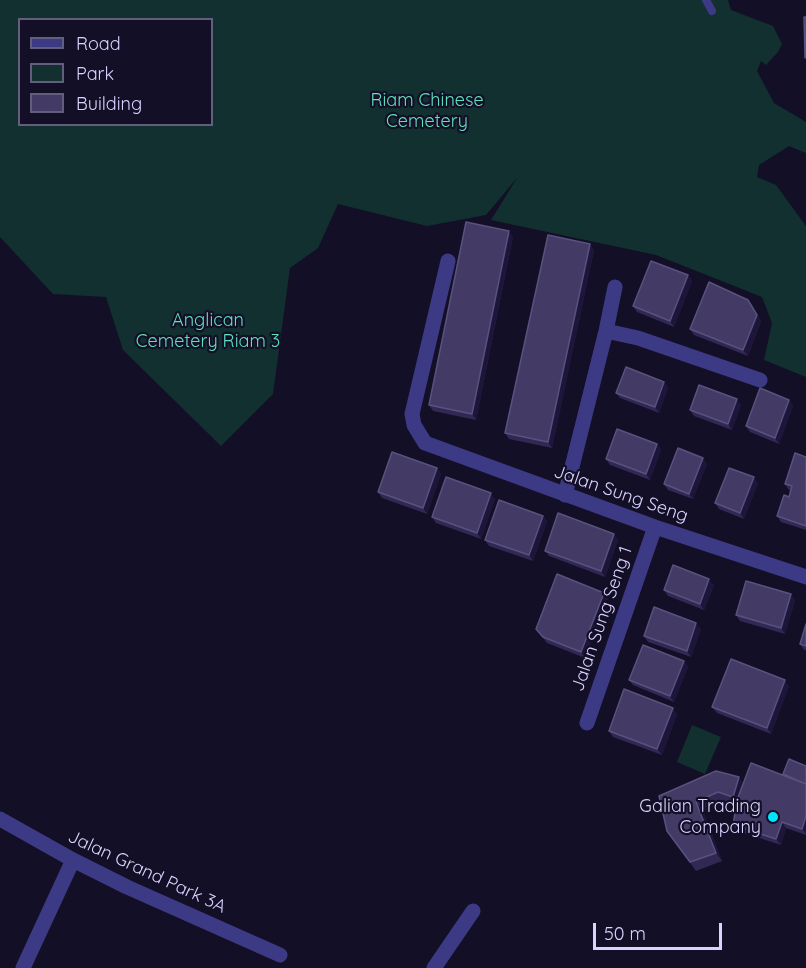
<!DOCTYPE html>
<style>
body{margin:0}
#map{position:relative;width:806px;height:968px;overflow:hidden;background:#130f26;font-family:Quicksand,sans-serif}
canvas{display:block}
.legend{position:absolute;left:18px;top:18px;width:195px;height:108px;box-sizing:border-box;background:#130f26;border:2px solid #625e7d;margin:0;padding:8px 10px;list-style:none;font-size:18px;color:#d9d4ff}
.legend li{display:flex;align-items:center;gap:12px;height:30px}
.legend b{width:30px;border:2px solid #625e7d}
.scale{position:absolute;left:593px;top:923px;width:129px;height:27px;box-sizing:border-box;border:3px solid #d9d4ff;border-top:0;padding-left:8px;font-size:18px;line-height:21px;white-space:nowrap;color:#d9d4ff;-webkit-text-stroke:4px #130f26;paint-order:stroke}
</style>
<div id="map">
<canvas width="806" height="968"></canvas>
<ul class="legend">
<li><b style="height:8px;background:#3d3a85"></b>Road</li>
<li><b style="height:16px;background:#12302f"></b>Park</li>
<li><b style="height:16px;background:#433a66"></b>Building</li>
</ul>
<div class="scale">50 m</div>
</div>
<script>
const c = document.querySelector('canvas').getContext('2d');
c.lineJoin = 'round';
function paint(path, color) { c.fillStyle = color; c.fill(path, 'evenodd'); }
const shape = rows => new Path2D(rows.map(r => 'M' + r).join(''));
function trace(path, color, width, dash) { c.strokeStyle = color; c.lineWidth = width; c.lineCap = dash ? 'butt' : 'round'; c.setLineDash(dash || []); c.stroke(path); }
function write(font, color, halo, rows, align = 'center') {
  c.font = font + ' Quicksand,sans-serif'; c.lineWidth = 4.5; c.setLineDash([]); c.textBaseline = 'middle'; c.strokeStyle = halo; c.fillStyle = color; for (const [text, x, y, turn = 0] of rows) {
    c.save(); c.translate(x, y); c.rotate((+turn || 0) * Math.PI / 180); c.textAlign = isNaN(turn) ? turn : align; if (halo) c.strokeText(text, 0, 0); c.fillText(text, 0, 0); c.restore();
  }
}
paint(shape([
 [0,0,728,0,731,10,773,26,782,44,778,52,766,65,761,61,757,71,774,103,806,122,806,153,789,146,759,165,757,177,776,185,806,226,806,377,764,360,772,323,762,297,656,255,491,220,517,178,486,215,427,226,338,204,318,248,290,268,273,394,221,446,123,350,106,297,53,294,0,237],
 [20,20,212,20,212,124,20,124],
 [692,725,721,737,705,774,677,762]
]), '#12302f');
trace(shape([
 [706,0,712,11]
]), '#3d3a85', 8);
trace(shape([
 [448,261,412,414,414,425,425,443,655,527,806,577],
 [606,331,638,338,760,380],
 [565,495,606,331,615,287],
 [587,723,655,527],
 [0,819,73,860,127,887,280,955],
 [23,968,73,860],
 [434,968,473,911]
]), '#3d3a85', 15);
paint(shape([
 [513,237,476,420,433,411,429,405],
 [594,250,552,448,509,439,505,433],
 [688,275,692,281,674,327,637,312,633,306],
 [748,300,761,321,748,356,694,335,690,329],
 [664,382,668,388,659,413,620,398,616,393],
 [789,400,793,406,779,444,750,432,746,426],
 [741,405,732,430,694,416,690,410],
 [657,444,661,450,650,480,610,465,606,459],
 [806,457,806,530,781,522,777,516,789,497,791,490,789,490,785,484],
 [707,464,693,499,668,490,664,484],
 [437,468,441,474,427,514,382,498,378,492],
 [758,483,744,519,719,509,715,503],
 [495,499,481,539,436,523,432,517],
 [543,516,547,521,533,561,489,546,485,540],
 [614,534,618,540,605,577,549,556,545,551],
 [714,585,704,610,668,596,664,590],
 [604,593,608,598,585,658,547,643,536,629],
 [795,600,785,634,740,621,736,615],
 [806,624,806,650,804,650,800,644],
 [701,629,691,657,648,642,644,636],
 [684,661,688,667,674,702,633,685,629,680],
 [789,686,771,734,717,713,712,707],
 [677,714,662,755,613,737,609,731],
 [806,766,806,835,786,828,781,845,737,831,733,825,736,805,724,801,703,811,722,861,696,871,667,831,659,796,739,777,743,784,784,775,783,774]
]), '#312854');
paint(shape([
 [509,231,513,237,476,420,472,414],
 [590,244,594,250,552,448,548,442],
 [688,275,692,281,674,327,670,321],
 [748,300,761,321,748,356,743,350],
 [664,382,668,388,659,413,655,407],
 [737,399,741,405,732,430,728,424],
 [789,400,793,406,779,444,775,438],
 [657,444,661,450,650,480,646,474],
 [703,458,707,464,693,499,689,494],
 [437,468,441,474,427,514,423,508],
 [754,477,758,483,744,519,740,513],
 [491,493,495,499,481,539,477,533],
 [543,516,547,521,533,561,529,555],
 [614,534,618,540,605,577,601,571],
 [709,579,714,585,704,610,700,604],
 [604,593,608,598,585,658,581,652],
 [791,594,795,600,785,634,781,628],
 [696,623,701,629,691,657,687,651],
 [684,661,688,667,674,702,670,696],
 [785,680,789,686,771,734,767,728],
 [673,708,677,714,662,755,657,749],
 [739,777,745,786,739,806,733,797],
 [696,802,703,811,722,861,716,853],
 [806,816,806,834,802,829],
 [782,822,786,828,781,845,776,839]
]), '#1d163a');
const building = shape([
 [804,17,806,17,806,57,805,58,804,17],
 [466,222,509,231,472,414,429,405,466,222],
 [548,235,590,244,548,442,505,433,548,235],
 [651,261,688,275,670,321,633,306,651,261],
 [709,282,748,300,757,315,743,350,690,329,709,282],
 [626,367,664,382,655,407,616,393,626,367],
 [699,385,737,399,728,424,690,410,699,385],
 [760,388,789,400,775,438,746,426,760,388],
 [617,429,657,444,646,474,606,459,617,429],
 [678,448,703,458,689,494,664,484,678,448],
 [392,452,437,468,423,508,378,492,392,452],
 [795,453,806,457,806,526,777,516,784,495,789,497,792,486,785,484,795,453],
 [729,468,754,477,740,513,715,503,729,468],
 [446,477,491,493,477,533,432,517,446,477],
 [499,500,543,516,529,555,485,540,499,500],
 [558,513,614,534,601,571,545,551,558,513],
 [673,565,709,579,700,604,664,590,673,565],
 [557,574,604,593,581,652,543,637,536,629,557,574],
 [746,581,791,594,781,628,736,615,746,581],
 [654,607,696,623,687,651,644,636,654,607],
 [806,624,806,646,800,644,806,624],
 [643,645,684,661,670,696,629,680,643,645],
 [731,659,785,680,767,728,712,707,731,659],
 [624,689,673,708,657,749,609,731,624,689],
 [789,759,806,766,806,784,783,774,789,759],
 [751,763,806,784,806,816,802,829,782,822,776,839,733,825,737,800,751,763],
 [716,771,739,777,733,797,718,792,696,802,716,853,690,862,667,831,659,796,716,771]
]);
paint(building, '#433a66');
trace(building, '#5a527e', 1.5);
for (const [x, y, r, color] of [
 [773,817,6,"#00e5ff"]
]) { const dot = new Path2D(); dot.arc(x, y, r, 0, 2 * Math.PI); c.fillStyle = color; c.fill(dot); trace(dot, '#130f26', 2); }
write('18px', '#5fe0c0', '#130f26', [
 ["Riam Chinese",427,101],
 ["Cemetery",427,122],
 ["Anglican",208,321],
 ["Cemetery Riam 3",208,342]
]);
write('18px', '#d9d4ff', '#130f26', [
 ["Jalan Sung Seng",621,494,19],
 ["Jalan Sung Seng 1",602,619,-71],
 ["Jalan Grand Park 3A",147,872,25]
]);
write('18px', '#d9d4ff', '#130f26', [
 ["Galian Trading",761,807],
 ["Company",761,828]
], 'right');
</script>
